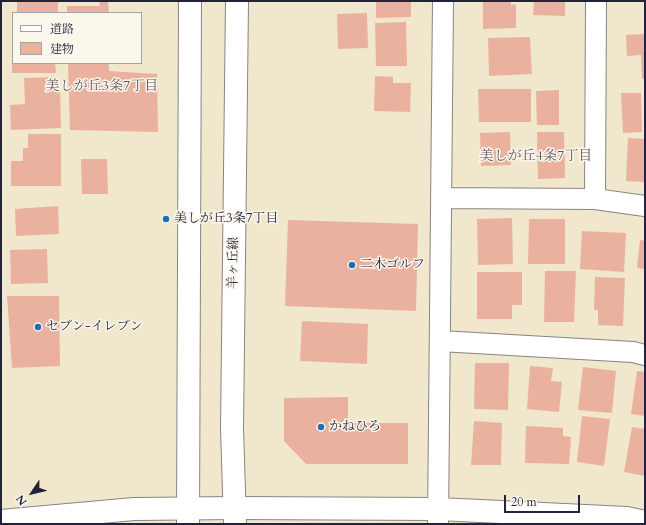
<!DOCTYPE html>
<meta charset="utf-8">
<style>
body{margin:0}
#map{position:relative;width:646px;height:525px;overflow:hidden;background:#f0e7cc;font-family:Cardo,"Noto Serif JP",serif}
canvas{display:block}
.frame{position:absolute;inset:0;border:2px solid #22223b;pointer-events:none}
.legend{position:absolute;left:12px;top:12px;width:130px;height:52px;box-sizing:border-box;background:#fbf7ec;border:1px solid #a4a2a5;margin:0;padding:5px 7px;list-style:none;font-size:12px;color:#22223b}
.legend li{display:flex;align-items:center;gap:8px;height:20px}
.legend b{width:20px;border:1px solid #a4a2a5}
.north{position:absolute;left:12px;top:473px;width:40px;height:40px;-webkit-text-stroke:3px #fbf7ec;paint-order:stroke;rotate:235deg;font-size:11px;font-weight:700;line-height:16px;text-align:center;color:#22223b}
.north::after{content:'';display:block;margin:auto;width:14px;height:18px;background:#22223b;clip-path:polygon(50% 0,100% 100%,50% 72%,0 100%)}
.scale{position:absolute;left:504px;top:495px;width:76px;height:18px;box-sizing:border-box;border:2px solid #22223b;border-top:0;padding-left:5px;font-size:12px;line-height:14px;white-space:nowrap;color:#22223b;-webkit-text-stroke:3px #fbf7ec;paint-order:stroke}
</style>
<div id="map">
<canvas width="646" height="525"></canvas>
<div class="frame"></div>
<ul class="legend">
<li><b style="height:5px;background:#fff"></b>道路</li>
<li><b style="height:11px;background:#eab29e"></b>建物</li>
</ul>
<div class="north">N</div>
<div class="scale">20 m</div>
</div>
<script>
const c = document.querySelector('canvas').getContext('2d');
c.lineJoin = 'round';
function paint(path, color) { c.fillStyle = color; c.fill(path, 'evenodd'); }
const shape = rows => new Path2D(rows.map(r => 'M' + r).join(''));
function trace(path, color, width, dash) { c.strokeStyle = color; c.lineWidth = width; c.lineCap = dash ? 'butt' : 'round'; c.setLineDash(dash || []); c.stroke(path); }
function write(font, color, halo, rows, align = 'center') {
  c.font = font + ' Cardo,"Noto Serif JP",serif'; c.lineWidth = 3; c.setLineDash([]); c.textBaseline = 'middle'; c.strokeStyle = halo; c.fillStyle = color; for (const [text, x, y, turn = 0] of rows) {
    c.save(); c.translate(x, y); c.rotate((+turn || 0) * Math.PI / 180); c.textAlign = isNaN(turn) ? turn : align; if (halo) c.strokeText(text, 0, 0); c.fillText(text, 0, 0); c.restore();
  }
}
paint(shape([
 [17,1,58,1,58,13,17,13],
 [99,1,108,1,109,13,67,13,67,6,100,6],
 [376,1,411,1,411,17,376,18],
 [483,1,511,1,511,5,516,4,516,28,483,29],
 [534,1,565,1,565,16,533,15],
 [367,13,368,48,338,49,337,14],
 [406,22,407,66,376,66,375,23],
 [12,24,13,24,13,42,12,42],
 [645,34,645,79,642,79,641,55,627,56,626,35],
 [530,37,532,74,489,76,488,38],
 [12,63,55,63,56,73,12,73],
 [68,63,109,63,109,71,157,74,158,132,70,130],
 [375,76,393,77,393,83,411,83,410,112,374,111],
 [52,77,52,88,60,88,61,128,11,130,10,105,25,104,24,78],
 [478,89,531,89,531,122,479,122],
 [559,90,559,125,537,125,536,91],
 [621,93,641,93,642,132,623,133],
 [510,132,511,165,481,166,480,133],
 [537,132,564,132,565,178,538,179],
 [28,134,61,134,61,186,11,186,11,161,23,161,23,148,28,148],
 [628,138,645,139,645,182,626,181],
 [81,159,107,159,108,194,82,194],
 [58,206,59,234,16,236,15,209],
 [512,218,513,264,478,265,477,219],
 [529,219,565,219,565,264,528,264],
 [288,220,418,224,416,311,285,306],
 [582,231,626,233,624,272,580,269],
 [640,240,645,241,645,269,637,268],
 [47,249,48,283,11,284,10,250],
 [545,271,576,271,574,322,544,322],
 [477,272,522,272,522,305,512,305,512,319,477,319],
 [595,277,625,278,623,326,598,325,598,310,594,310],
 [7,296,59,296,60,366,12,368],
 [302,321,368,324,367,364,300,361],
 [475,363,509,363,508,410,474,409],
 [530,366,553,368,551,381,562,382,559,412,527,409],
 [583,367,616,371,612,413,578,410],
 [637,371,645,372,645,416,631,414],
 [348,397,348,423,408,423,408,464,306,464,284,441,284,398],
 [582,416,610,419,604,466,577,462],
 [474,421,502,423,501,465,471,465],
 [526,426,563,428,563,436,571,437,569,464,525,463],
 [632,427,645,429,645,476,624,472]
]), '#eab29e');
const minor = shape([
 [442,198,595,199,645,206],
 [595,199,596,1],
 [440,341,633,352,645,355],
 [438,524,443,1]
]);
const tertiary = shape([
 [1,521,134,509,235,508,438,509,627,518,645,522]
]);
const primary = shape([
 [188,524,190,1],
 [235,524,232,428,237,1]
]);
trace(minor, '#898484', 22);
trace(tertiary, '#898484', 24);
trace(primary, '#898484', 24);
trace(minor, '#fff', 20);
trace(tertiary, '#fff', 22);
trace(primary, '#fff', 22);
for (const [x, y, r, color] of [
 [166,219,4,"#1f6fb2"],
 [352,265,4,"#1f6fb2"],
 [38,327,4,"#1f6fb2"],
 [321,427,4,"#1f6fb2"]
]) { const dot = new Path2D(); dot.arc(x, y, r, 0, 2 * Math.PI); c.fillStyle = color; c.fill(dot); trace(dot, '#fbf7ec', 1.5); }
write('13px', '#22223b', '#fbf7ec', [
 ["美しが丘3条7丁目",174,219],
 ["二木ゴルフ",360,265],
 ["セブン-イレブン",46,327],
 ["かねひろ",329,427]
], 'left');
write('13px', '#22223b', '#fbf7ec', [
 ["羊ヶ丘線",234,263,-89]
]);
write('14px', '#68545e', '#fbf7ec', [
 ["美しが丘3条7丁目",102,87],
 ["美しが丘4条7丁目",536,157]
]);
</script>
